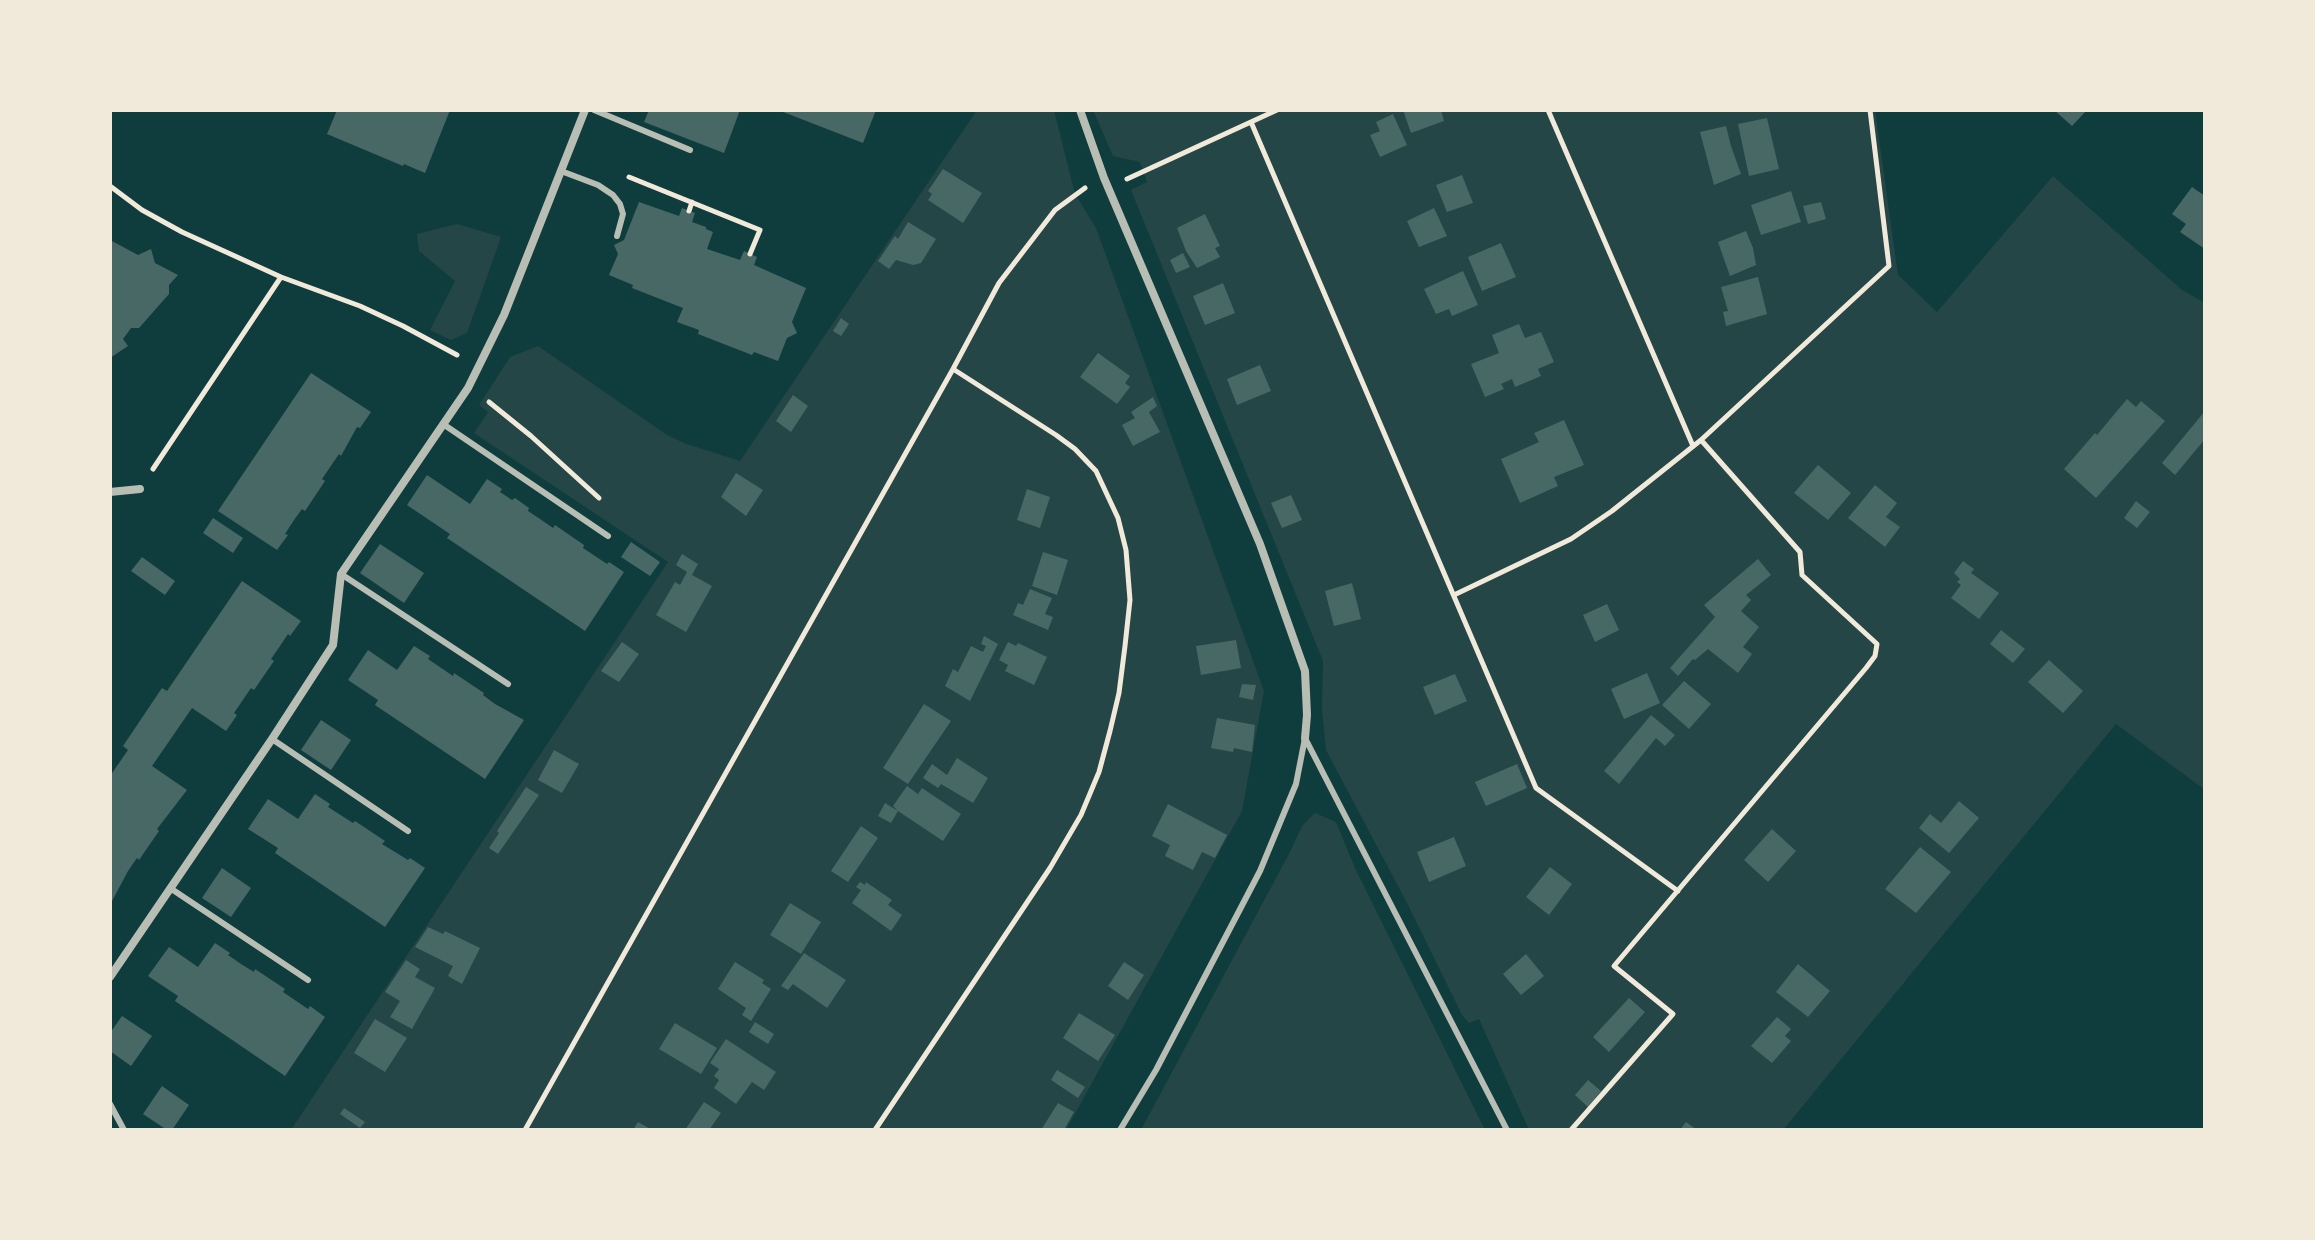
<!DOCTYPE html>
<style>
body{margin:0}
#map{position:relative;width:2315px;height:1240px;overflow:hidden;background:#0f3d3e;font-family:"Work Sans",sans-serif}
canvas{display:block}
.frame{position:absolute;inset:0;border:112px solid #f1e9da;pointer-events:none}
</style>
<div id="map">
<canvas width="2315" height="1240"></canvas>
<div class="frame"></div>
</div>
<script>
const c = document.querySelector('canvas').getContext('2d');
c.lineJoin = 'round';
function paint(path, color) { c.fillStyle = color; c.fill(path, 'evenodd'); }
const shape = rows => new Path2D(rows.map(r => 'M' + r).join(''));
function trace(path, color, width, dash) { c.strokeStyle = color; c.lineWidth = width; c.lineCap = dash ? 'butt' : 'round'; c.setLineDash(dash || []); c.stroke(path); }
paint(shape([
 [977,110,1054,110,1075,194,1096,228,1264,691,1242,811,1066,1130,291,1130,668,562,474,433,488,412,479,405,510,357,538,346,667,435,684,443,740,461],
 [1093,110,1875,110,1898,275,1937,312,2053,176,2182,290,2205,303,2205,790,2116,724,1783,1130,1529,1130,1479,1019,1469,1023,1462,1015,1407,903,1326,750,1322,709,1323,661,1131,190,1147,182,1140,162,1113,156],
 [457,224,501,237,467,333,451,340,430,330,455,281,419,251,417,234],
 [1315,813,1336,822,1355,868,1485,1130,1141,1130,1290,852,1302,826]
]), '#244646');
paint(shape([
 [337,110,450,110,425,173,404,164,403,166,327,134],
 [649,110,740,110,724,153,644,122],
 [778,110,876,110,863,143],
 [1403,110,1441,110,1444,121,1411,133],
 [2054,110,2087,110,2072,126],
 [1393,114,1407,145,1380,157,1370,135,1380,131,1376,122],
 [1767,118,1779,169,1749,176,1738,124],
 [1726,126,1731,146,1741,174,1714,185,1700,132],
 [943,169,982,193,963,223,928,200,932,194,928,191],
 [1462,175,1473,203,1447,212,1436,185],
 [2192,187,2205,196,2205,249,2180,232,2186,224,2172,214],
 [1791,191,1801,222,1761,235,1751,205],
 [639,202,679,216,682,208,695,213,692,222,706,227,706,229,713,232,707,249,740,260,744,251,757,257,754,265,806,288,792,322,797,333,787,338,778,361,754,352,752,355,698,334,699,330,677,322,683,308,632,288,633,285,609,275,618,254,614,245,624,240],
 [1821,202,1826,219,1808,224,1803,206],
 [1434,208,1447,236,1419,247,1407,221],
 [1205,214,1220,246,1215,248,1220,257,1197,268,1186,251,1177,228],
 [908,222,936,239,921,263,913,265,896,260,889,269,878,261,895,236,898,239],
 [1746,231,1753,248,1756,265,1730,276,1718,242],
 [110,240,138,255,151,249,155,263,178,275,169,285,169,294,139,328,131,328,123,339,128,346,110,358],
 [1501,243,1516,277,1482,291,1468,257],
 [1183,253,1190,267,1176,273,1170,260],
 [1463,271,1478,305,1452,316,1449,309,1436,314,1424,289],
 [1758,277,1767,314,1726,326,1723,312,1728,311,1721,287],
 [1223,283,1235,313,1205,325,1193,296],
 [841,318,849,324,841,336,833,331],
 [1519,324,1525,338,1541,332,1554,362,1538,369,1541,376,1515,387,1512,379,1501,384,1504,389,1485,397,1471,364,1499,353,1492,335],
 [1098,353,1130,376,1125,383,1130,387,1117,404,1080,377],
 [1260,365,1271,391,1237,405,1227,379],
 [311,373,371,412,360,428,357,427,341,456,339,454,322,479,325,481,305,511,302,509,294,520,285,534,288,535,277,550,218,511],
 [793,395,808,406,791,432,776,421],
 [1153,397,1157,406,1149,412,1160,432,1133,446,1122,425,1135,418,1131,412],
 [2127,399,2136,407,2141,401,2165,421,2096,498,2064,469,2095,433,2097,435],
 [2205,411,2205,439,2175,475,2162,463],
 [1564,420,1584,465,1554,477,1558,486,1520,503,1501,459,1539,442,1534,433],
 [1818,465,1851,493,1828,520,1794,493],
 [736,473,763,490,746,516,721,497],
 [427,475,470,504,487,479,502,489,500,492,512,500,515,498,529,508,528,511,540,519,553,528,555,525,584,545,583,548,607,564,609,562,624,572,585,631,447,538,450,534,407,505],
 [1875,485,1897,503,1886,517,1900,527,1885,547,1848,518],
 [1027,489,1050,497,1040,528,1017,520],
 [1291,495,1302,520,1282,528,1271,503],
 [2136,501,2150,512,2137,528,2124,518],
 [213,518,243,538,233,553,203,533],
 [631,542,660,562,650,576,621,557],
 [380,544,424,573,404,603,360,573],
 [1043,552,1068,560,1057,595,1032,586],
 [682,554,698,564,692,575,712,586,686,632,656,615,675,582,680,585,687,572,676,565],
 [142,557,175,581,165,595,131,571],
 [1758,559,1771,575,1746,595,1751,600,1741,611,1759,627,1743,647,1752,654,1738,673,1708,649,1695,660,1693,659,1678,676,1670,668,1715,617,1704,605],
 [1963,561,1974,569,1971,573,1999,593,1979,619,1951,598,1961,585,1957,582,1960,579,1954,573],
 [242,581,301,621,290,636,288,634,280,646,271,659,274,661,254,690,251,688,234,713,237,715,226,731,192,708,152,766,187,790,157,829,159,831,139,860,137,858,128,871,112,901,110,899,110,776,128,750,123,746,162,688,167,691],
 [1352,583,1361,619,1334,626,1325,591],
 [1030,589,1052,598,1045,614,1053,617,1048,630,1013,615,1018,603,1023,605],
 [1607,604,1619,630,1595,642,1583,615],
 [2001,630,2025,649,2013,663,1990,644],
 [984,636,998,644,970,701,945,686,953,669,958,672,971,646,983,652,986,646,981,644],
 [1236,640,1241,668,1201,675,1196,646],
 [622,642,639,654,619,682,601,671],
 [1008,642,1016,646,1018,643,1047,657,1034,685,1005,671,1008,665,999,660],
 [414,646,430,656,428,659,453,676,454,673,484,693,483,695,495,704,524,720,485,779,375,705,378,700,348,680,368,650,397,670],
 [2049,660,2083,691,2063,713,2028,682],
 [1647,673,1660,703,1624,719,1611,689],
 [1455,674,1467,701,1435,715,1423,687],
 [1684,681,1711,704,1689,729,1662,705],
 [1242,684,1256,685,1253,700,1239,697],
 [924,704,951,721,908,784,883,768],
 [1651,715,1675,735,1665,746,1656,738,1619,784,1604,771],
 [1217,718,1255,725,1252,752,1234,748,1233,752,1211,748],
 [321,720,351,740,331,770,301,750],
 [554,750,579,764,562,793,538,780],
 [957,758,988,778,973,803,941,784,938,788,923,778,932,764,947,775],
 [1517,764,1527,788,1486,806,1475,782],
 [907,786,918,794,922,788,961,814,943,841,898,811,891,823,878,816,885,803,898,811,893,806],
 [526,787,539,795,498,854,489,848,499,833,497,831],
 [315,794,330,804,328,807,353,823,355,821,385,841,382,844,408,860,410,858,425,868,385,927,275,853,278,848,248,829,268,799,298,819],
 [1959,801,1979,818,1949,853,1919,828,1930,814,1941,823],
 [1168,804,1227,835,1215,858,1202,852,1193,870,1165,856,1170,845,1152,836],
 [861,826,878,838,848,882,831,871],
 [1772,829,1796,851,1768,882,1744,860],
 [1454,837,1466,866,1429,882,1417,852],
 [1920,847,1951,872,1916,913,1885,889],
 [1550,867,1572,884,1549,915,1526,897],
 [222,868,251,888,231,917,202,898],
 [860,882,865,885,866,882,892,900,888,905,902,915,891,931,852,903,861,890,856,887],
 [790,903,821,922,801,954,770,935],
 [428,927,443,934,445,931,480,948,462,984,448,976,453,966,415,947],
 [215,943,230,953,228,955,241,964,254,972,255,969,285,989,283,992,308,1009,310,1006,325,1017,285,1076,175,1001,178,996,148,976,169,947,198,967],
 [804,953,846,980,827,1008,793,984,788,990,781,986],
 [1526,954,1544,976,1521,995,1503,974],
 [406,960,420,969,415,977,435,988,412,1029,390,1017,400,1001,385,992],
 [735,962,764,980,762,983,771,989,751,1021,742,1015,746,1008,718,989],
 [1124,962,1144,975,1128,1000,1108,986],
 [1798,964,1830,991,1808,1017,1776,992],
 [1629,998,1645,1012,1609,1052,1593,1037],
 [1079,1013,1115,1035,1098,1061,1063,1038],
 [122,1016,152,1036,131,1066,110,1051,110,1033],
 [1777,1017,1791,1029,1785,1036,1791,1041,1772,1063,1751,1046],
 [375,1019,407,1038,385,1072,354,1053],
 [755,1022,774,1034,768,1044,749,1032],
 [675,1023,717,1048,701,1074,659,1049],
 [726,1039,776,1072,764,1090,752,1082,736,1104,714,1088,719,1080,714,1076,719,1069,710,1063],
 [1057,1070,1085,1087,1078,1098,1051,1080],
 [1588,1080,1601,1091,1588,1107,1575,1095],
 [162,1086,189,1105,172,1130,167,1130,143,1114],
 [704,1102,721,1113,709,1130,685,1130],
 [1058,1103,1074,1112,1064,1130,1041,1130],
 [344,1108,365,1122,360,1128,340,1114],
 [638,1122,652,1130,633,1130],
 [1686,1122,1697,1130,1680,1130]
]), '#486865');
trace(shape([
 [1548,110,1693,446],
 [1251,122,1536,788,1678,891],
 [629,177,760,230,750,254],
 [1127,179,1277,110],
 [110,186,142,210,182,232,281,277,360,306,403,326,457,355],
 [689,211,692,202],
 [489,402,531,436,599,498],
 [153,469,281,277],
 [1454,595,1571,539,1612,511,1701,440,1889,266,1870,110],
 [525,1130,953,369,999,283,1055,210,1085,188],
 [875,1130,1050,868,1081,815,1099,772,1110,731,1119,693,1125,646,1130,600,1126,550,1118,518,1096,471,1075,449,1056,435,953,369],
 [1571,1130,1673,1014,1614,966,1866,668,1875,656,1877,644,1802,575,1800,552,1701,440]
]), '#f1e9da', 5);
trace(shape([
 [594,110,690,150],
 [561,171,598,185,613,195,620,204,623,214,617,236],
 [443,424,608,536],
 [341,574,508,684],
 [1305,738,1507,1130],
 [272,739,408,831],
 [170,888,308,980],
 [110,1104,124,1130],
 [1120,1130,1156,1070,1260,871,1296,784,1305,738]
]), '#b8beb3', 6);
trace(shape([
 [1080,110,1104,178,1260,544,1305,671,1307,715,1305,738],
 [110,492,140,489],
 [110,977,272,739,333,645,341,574,468,388,504,315,585,110]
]), '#b8beb3', 8);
</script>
